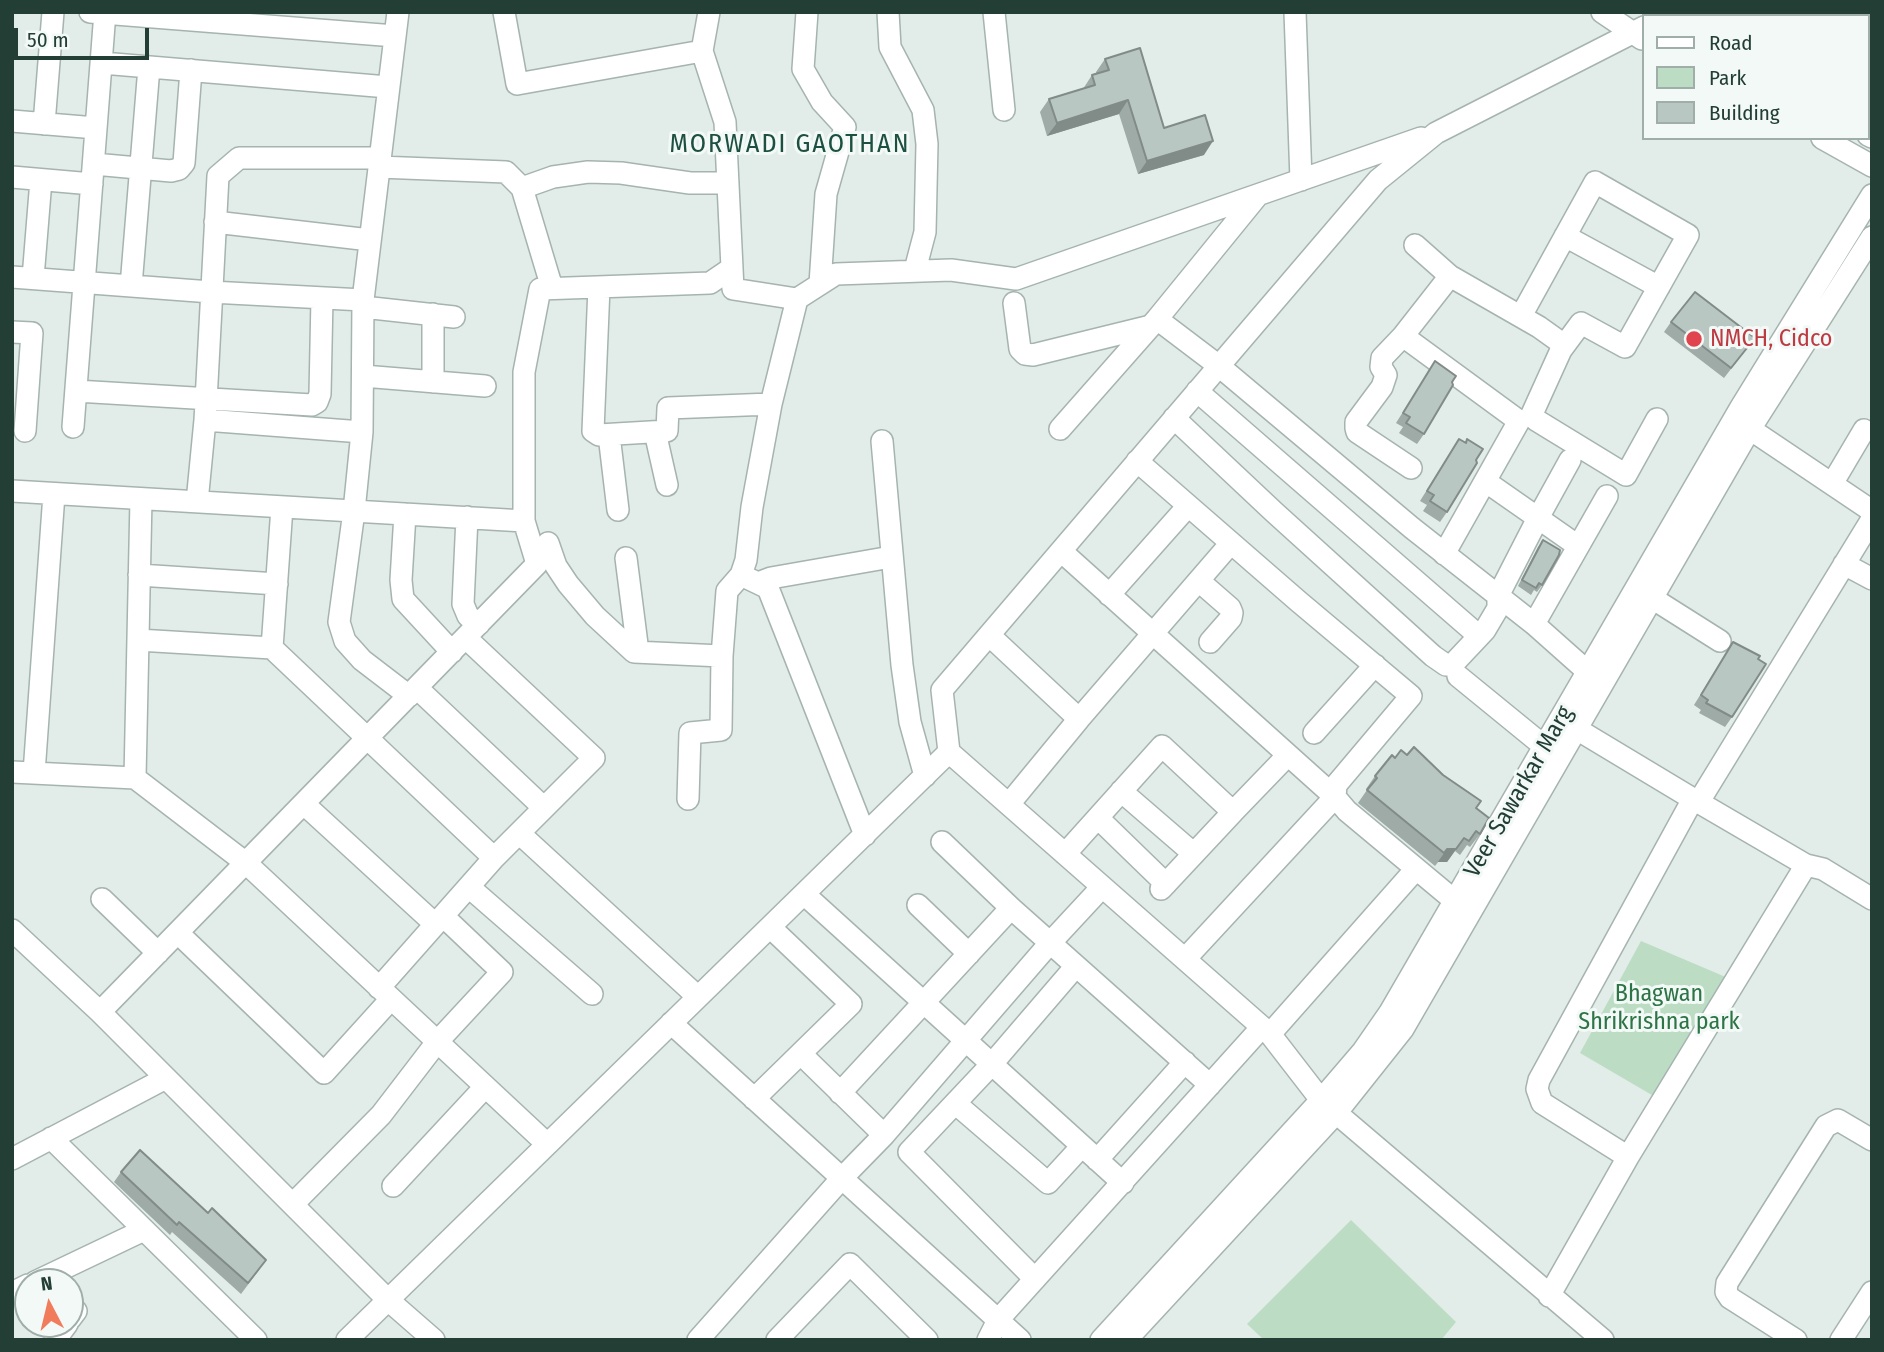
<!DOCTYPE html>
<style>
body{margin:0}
#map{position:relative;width:1884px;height:1352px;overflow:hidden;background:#e2ece8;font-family:"Fira Sans Condensed",sans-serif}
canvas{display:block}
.frame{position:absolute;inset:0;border:14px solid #223e35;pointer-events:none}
.legend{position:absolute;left:1642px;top:14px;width:228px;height:126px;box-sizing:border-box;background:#f3f9f6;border:2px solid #9faea9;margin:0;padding:9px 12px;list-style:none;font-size:21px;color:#223e35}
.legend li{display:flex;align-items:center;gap:14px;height:35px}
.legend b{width:35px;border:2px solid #9faea9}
.north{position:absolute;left:14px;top:1268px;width:70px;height:70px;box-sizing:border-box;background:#f3f9f6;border:2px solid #9faea9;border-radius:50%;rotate:353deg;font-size:19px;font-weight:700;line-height:28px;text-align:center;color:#223e35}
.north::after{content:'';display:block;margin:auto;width:24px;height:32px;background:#f17c5c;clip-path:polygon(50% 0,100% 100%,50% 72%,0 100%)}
.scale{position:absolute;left:14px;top:28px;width:135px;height:32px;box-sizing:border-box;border:4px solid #223e35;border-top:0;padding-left:9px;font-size:21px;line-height:24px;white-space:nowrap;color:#223e35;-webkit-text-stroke:5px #f3f9f6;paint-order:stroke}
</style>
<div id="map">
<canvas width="1884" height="1352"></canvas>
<div class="frame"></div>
<ul class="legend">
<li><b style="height:9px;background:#fff"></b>Road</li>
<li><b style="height:19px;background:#bcddc4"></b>Park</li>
<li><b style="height:19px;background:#b8c7c1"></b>Building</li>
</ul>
<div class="north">N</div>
<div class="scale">50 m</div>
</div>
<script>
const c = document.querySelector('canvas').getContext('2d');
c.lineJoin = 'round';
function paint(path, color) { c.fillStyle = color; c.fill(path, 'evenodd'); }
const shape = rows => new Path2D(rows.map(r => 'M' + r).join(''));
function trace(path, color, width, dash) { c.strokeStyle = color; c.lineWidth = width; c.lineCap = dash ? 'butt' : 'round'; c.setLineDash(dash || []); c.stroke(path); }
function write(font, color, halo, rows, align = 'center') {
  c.font = font + ' "Fira Sans Condensed",sans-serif'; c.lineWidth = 6; c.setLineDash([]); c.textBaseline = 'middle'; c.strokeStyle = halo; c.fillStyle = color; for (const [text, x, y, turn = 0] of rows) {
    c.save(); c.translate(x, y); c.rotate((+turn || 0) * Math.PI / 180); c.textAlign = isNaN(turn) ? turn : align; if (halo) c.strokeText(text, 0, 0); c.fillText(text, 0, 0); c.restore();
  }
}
paint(shape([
 [1641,941,1735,981,1657,1098,1580,1053],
 [1351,1220,1456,1322,1441,1340,1264,1340,1247,1324]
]), '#bcddc4');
const minor = shape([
 [90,12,395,36],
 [398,12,363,300,362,432,354,511,339,622,345,641,362,660,409,696],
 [504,12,517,84,702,51],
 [709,12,702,51,725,122,733,289,797,299],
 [807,12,803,69,822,102,845,127,826,194,820,284],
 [888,12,890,47,923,110,927,144,925,232,915,270],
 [994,12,1004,110],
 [1295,12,1301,180],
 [1602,12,1642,39],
 [1668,16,1675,12],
 [102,63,388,87],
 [12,121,96,128],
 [44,124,53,12],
 [1868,135,1872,137],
 [1822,138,1872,166],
 [94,164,171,171,179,169,184,163,191,70],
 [379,167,506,172,522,188,552,288],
 [12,177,92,184],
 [522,188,553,177,588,172,621,173,690,183,728,183],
 [215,222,370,240],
 [1565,236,1659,287],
 [1450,276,1539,327,1560,342,1561,350,1532,414,1536,420,1626,475,1657,419],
 [12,277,211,292,363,300],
 [33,278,41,180],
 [131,286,149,67],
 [599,287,593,431,599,435,667,431,668,408,771,404],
 [1014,303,1020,349,1025,354,1033,355,1151,326],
 [363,307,454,317],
 [433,314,433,382],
 [1521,316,1595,182,1688,235,1625,347,1581,323,1561,350],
 [1157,319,1219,366,1412,528,1534,624,1588,672],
 [12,332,32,333,25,431],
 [1403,336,1450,276,1415,245],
 [363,376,485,386],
 [76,391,312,405,317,402,320,394,322,298],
 [1197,391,1479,636],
 [1174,418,1274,512,1433,656,1446,665,1453,664,1485,630,1498,608,1498,596,1538,518,1578,546],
 [205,420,362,432],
 [73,427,105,12],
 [1060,429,1157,319,1258,195],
 [1750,429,1872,511],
 [655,432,667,485],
 [609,435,618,510],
 [882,441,902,665,910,722,925,776],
 [1137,461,1298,601,1411,696,1336,785,1335,797,1347,811,1455,901],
 [1411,468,1357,432,1356,428,1356,422,1382,387,1386,375,1381,367,1382,358,1403,336,1519,421,1444,554],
 [1485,481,1538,518,1570,460],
 [1832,484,1864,430],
 [12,491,524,521,537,564,100,1012],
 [197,502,205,420,218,176,239,158,380,158],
 [282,507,272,648,494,858,379,988],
 [405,514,401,580,403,599,452,652],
 [467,517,463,604,468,616,479,624],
 [524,521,524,372,540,289,710,283,732,268],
 [548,543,556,566,568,584,595,616,634,652,722,656,727,591,741,575],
 [1061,551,1335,797,1185,959],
 [626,558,638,652],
 [1844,564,1872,579],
 [139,575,277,584],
 [1199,581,1230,608,1232,613,1231,618,1210,642],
 [758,583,771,578,891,557],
 [1109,595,1188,506],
 [1652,598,1720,641],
 [1534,624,1607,496],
 [989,635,1079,719,1009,804],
 [466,638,594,758,494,858],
 [138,640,272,648],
 [1458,676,1545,747],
 [417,688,544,808],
 [1079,719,1231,543],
 [1565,722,1693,799,1806,865,1823,869,1872,899],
 [1314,733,1375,665],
 [12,772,135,778,141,499],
 [34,773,54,494],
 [135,778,246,863,547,1144],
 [1121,791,1194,854],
 [688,799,690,733,721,730,722,656],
 [1698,803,1872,519],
 [304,804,435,924],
 [1098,818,1166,884],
 [519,833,698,997],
 [865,835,768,588,741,575,746,560,752,507,771,404,797,299,836,274,951,270,1016,279,1421,138],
 [942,842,1011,908,1210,1085],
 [1065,854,1162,746,1233,812,1288,755],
 [469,887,592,994],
 [1161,889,1233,812],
 [804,894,1123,1183],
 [102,899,158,953],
 [918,905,969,954],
 [12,930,100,1012,387,1299,434,1340],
 [178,933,324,1073,391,999],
 [671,1023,1020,1340],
 [1270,1034,1416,869],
 [801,1054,884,1135],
 [840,1093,1011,908],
 [754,1099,851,1004,770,927],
 [955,1103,1048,1183,1082,1146],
 [51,1138,256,1340],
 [1628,1157,1542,1103,1537,1089,1539,1080,1693,799],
 [12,1159,166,1078],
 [1097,1160,1185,1062],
 [393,1186,485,1087],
 [293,1204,381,1115,437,1042,502,972,443,916],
 [1035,1279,909,1152,991,1065,1076,966],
 [35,1282,144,1230],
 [12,1293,28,1285],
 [1549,1296,1628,1157,1806,865],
 [70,1308,76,1311,70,1319],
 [55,1340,67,1324],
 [347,1340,949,752],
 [698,1340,842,1178,884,1135,1050,943,1102,887],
 [777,1340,850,1264,927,1340],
 [988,1340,998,1320,1262,1027],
 [1101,1340,1321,1100,1363,1051,1390,1012,1741,407,1872,195],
 [1126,1340,1337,1112,1403,1029,1750,429,1872,237],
 [1603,1340,1321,1100,1270,1034,949,752,942,690,1378,180,1436,133,1644,27],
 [1796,1340,1730,1298,1726,1292,1727,1283,1826,1126,1838,1120,1872,1140],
 [1841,1340,1872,1292]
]);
trace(minor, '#a5b4af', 24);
trace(minor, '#fff', 21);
paint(shape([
 [1105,59,1164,128,1204,155,1138,174,1119,114,1047,136,1040,112,1049,99,1083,89,1092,75,1096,73,1096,72],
 [1671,322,1755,338,1724,378,1664,332],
 [1435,361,1424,434,1417,444,1399,433,1403,427,1396,423],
 [1459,439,1465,442,1467,439,1476,460,1447,512,1440,522,1423,511,1427,505,1420,501],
 [1543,540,1542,585,1537,592,1534,590,1531,595,1518,586,1538,547],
 [1733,642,1732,717,1725,727,1699,713,1701,710,1694,705],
 [1375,776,1476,808,1480,834,1470,847,1467,845,1460,855,1455,851,1447,862,1438,862,1435,866,1358,803,1367,790,1366,789],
 [121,1172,259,1270,241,1294,172,1232,170,1235,114,1182]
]), '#9eaba6');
paint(shape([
 [1128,100,1119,114,1047,136,1057,123],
 [1213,141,1204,155,1138,174,1147,161],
 [1464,838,1447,862,1438,862,1435,866,1447,849]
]), '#818b87');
const building = shape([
 [1140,48,1164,128,1205,115,1213,141,1147,161,1128,100,1057,123,1049,99,1095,85,1092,75,1109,70,1105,59,1140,48],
 [1695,292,1755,338,1731,368,1671,322,1695,292],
 [1435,361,1456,376,1452,382,1453,385,1424,434,1406,423,1410,417,1403,413,1435,361],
 [1459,439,1466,443,1467,439,1483,449,1476,460,1477,463,1447,512,1430,501,1434,495,1427,491,1459,439],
 [1543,540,1560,550,1559,555,1542,585,1539,583,1536,588,1522,580,1543,540],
 [1733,642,1760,656,1758,659,1766,664,1732,717,1706,703,1708,700,1701,695,1733,642],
 [1414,747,1443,775,1481,801,1476,808,1489,818,1480,834,1476,831,1469,841,1464,838,1456,849,1447,849,1444,853,1367,790,1377,778,1375,776,1392,755,1395,758,1401,750,1407,755,1414,747],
 [140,1150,208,1213,212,1208,266,1260,248,1283,179,1222,177,1225,121,1172,140,1150]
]);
paint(building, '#b8c7c1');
trace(building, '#818b87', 2);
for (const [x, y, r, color] of [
 [1694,339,9,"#e0444e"]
]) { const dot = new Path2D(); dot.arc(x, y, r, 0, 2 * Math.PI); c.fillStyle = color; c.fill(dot); trace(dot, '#f3f9f6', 2.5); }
write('24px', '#be3a42', '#f3f9f6', [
 ["NMCH, Cidco",1710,339]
], 'left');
write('24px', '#223e35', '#f3f9f6', [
 ["Veer Sawarkar Marg",1519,792,-60]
]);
write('24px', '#2d7446', '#f3f9f6', [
 ["Bhagwan",1659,994],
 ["Shrikrishna park",1659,1022]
]);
c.letterSpacing = '2px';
write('26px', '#1e5042', '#f3f9f6', [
 ["MORWADI GAOTHAN",790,145]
]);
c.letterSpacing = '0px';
</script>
